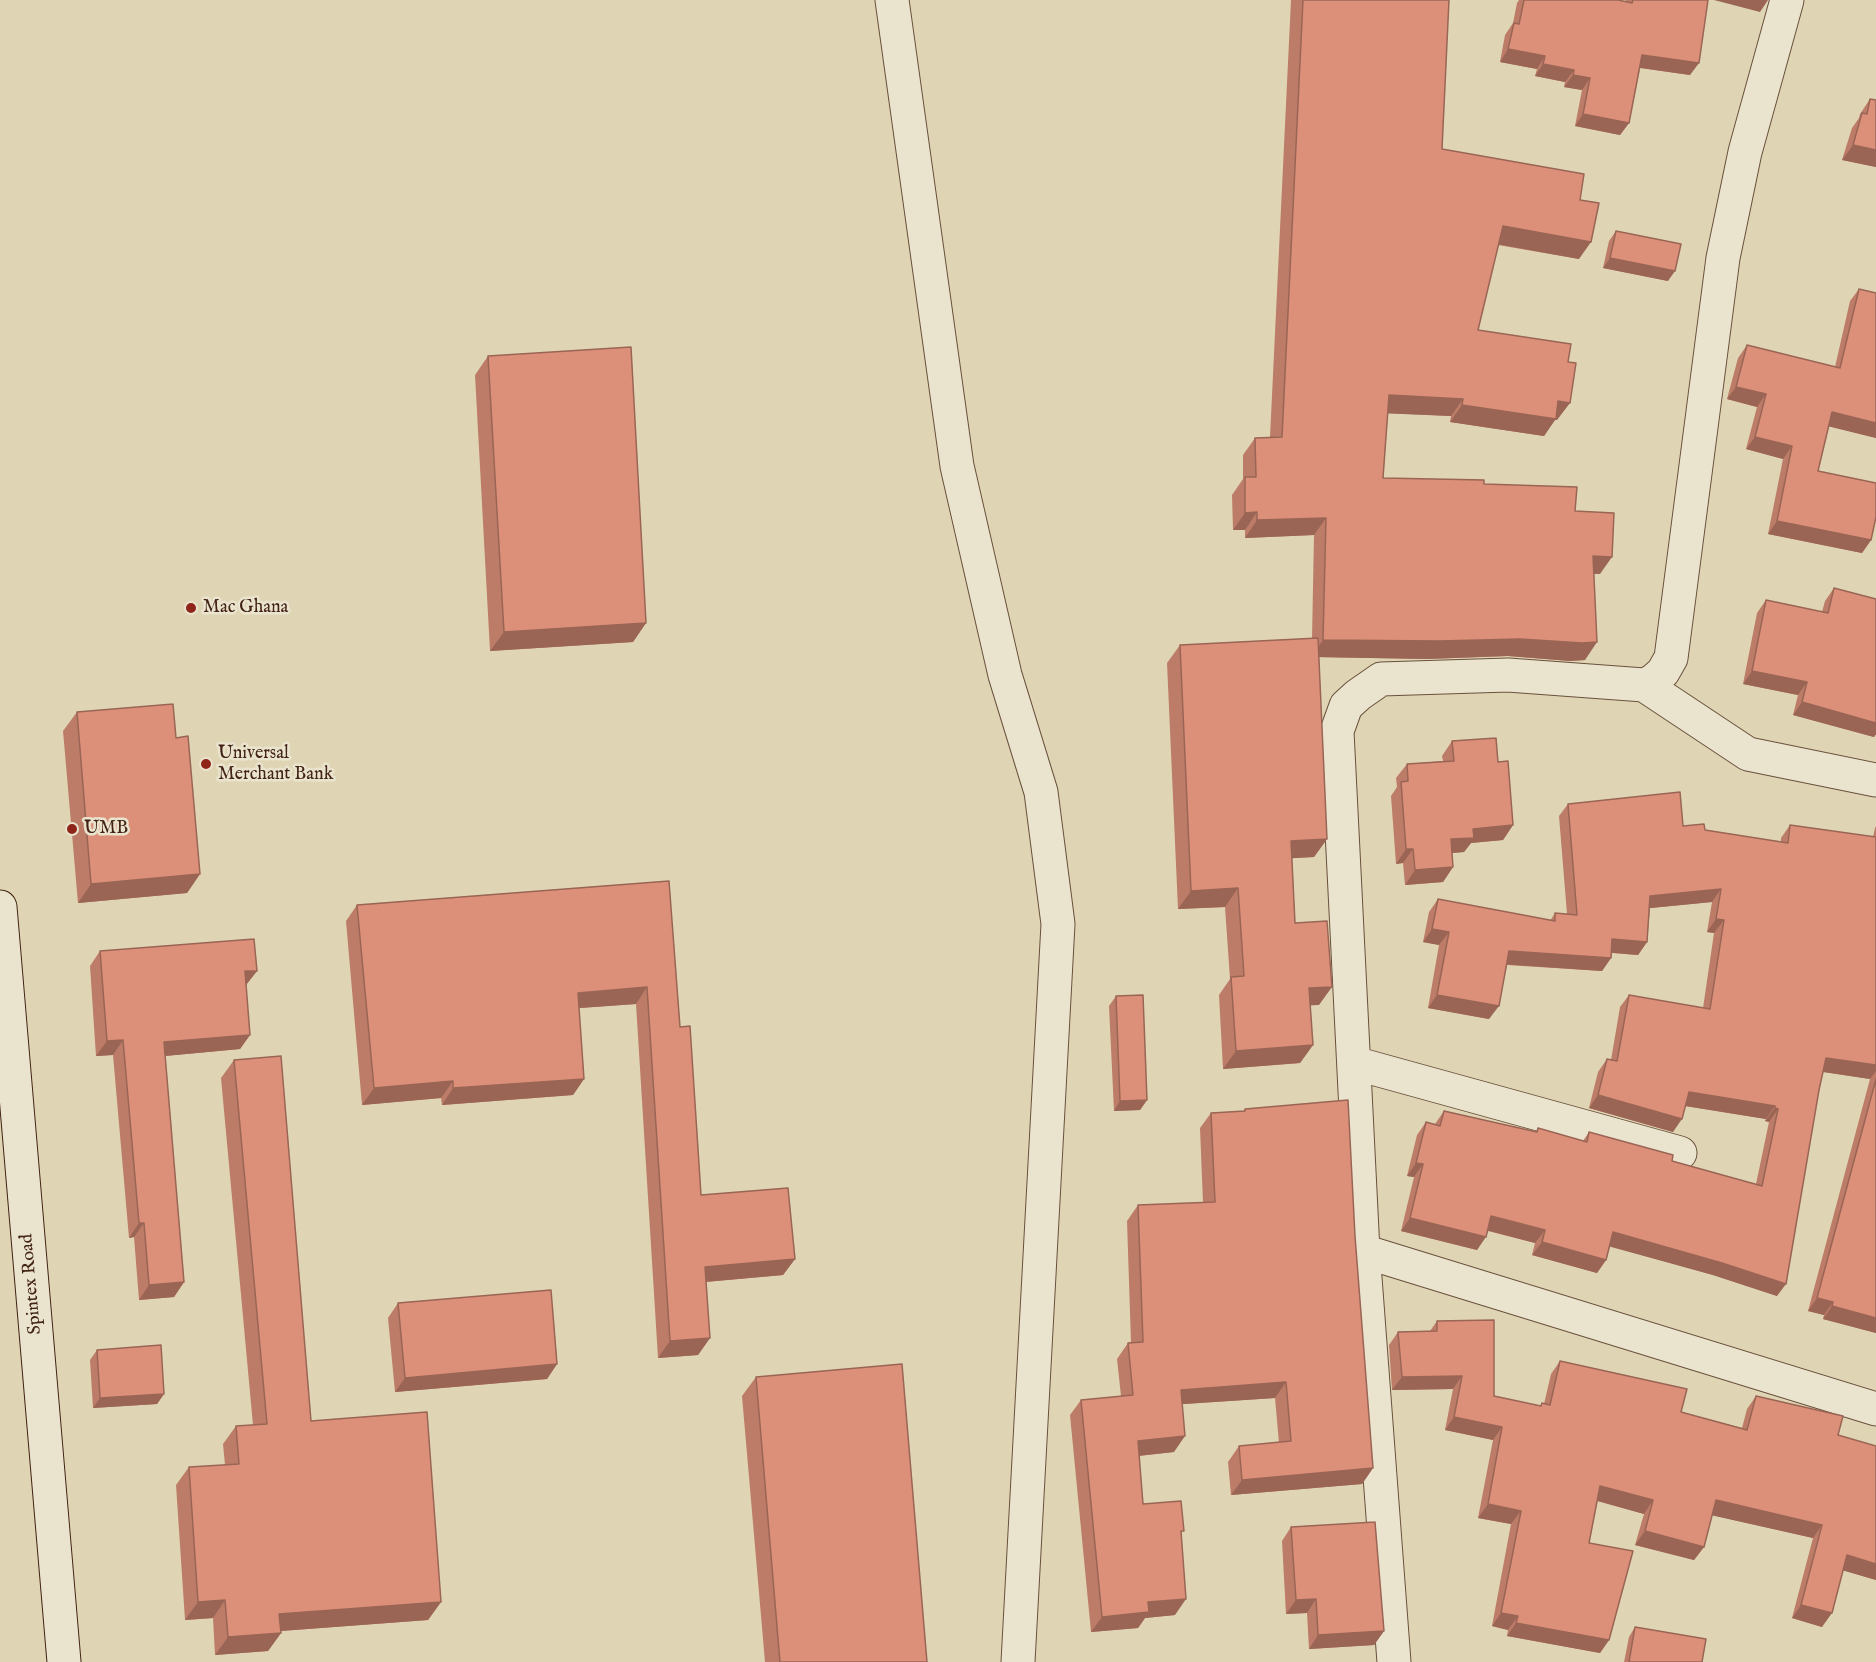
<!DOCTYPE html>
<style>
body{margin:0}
canvas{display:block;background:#dfd5b4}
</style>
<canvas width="1876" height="1662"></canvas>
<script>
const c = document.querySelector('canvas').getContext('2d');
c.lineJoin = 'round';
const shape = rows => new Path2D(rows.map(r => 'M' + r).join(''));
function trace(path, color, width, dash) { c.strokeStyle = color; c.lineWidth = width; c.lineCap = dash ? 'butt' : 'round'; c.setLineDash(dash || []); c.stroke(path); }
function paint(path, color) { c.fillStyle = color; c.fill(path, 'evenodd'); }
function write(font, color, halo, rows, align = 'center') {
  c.font = font + ' "IM FELL English",serif'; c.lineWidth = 5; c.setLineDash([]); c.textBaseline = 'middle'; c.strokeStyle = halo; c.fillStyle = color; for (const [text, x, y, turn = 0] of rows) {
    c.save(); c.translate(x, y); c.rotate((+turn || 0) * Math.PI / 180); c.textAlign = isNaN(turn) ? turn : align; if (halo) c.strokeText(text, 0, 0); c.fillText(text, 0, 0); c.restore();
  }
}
const minor = shape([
 [892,0,957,466,1005,675,1041,792,1058,924,1018,1662],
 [1644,685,1748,754,1876,780],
 [1354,1063,1680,1153],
 [1363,1251,1876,1409],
 [1394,1662,1363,1251,1337,731,1346,706,1358,695,1381,679,1508,675,1644,685,1653,681,1663,672,1671,658,1723,258,1745,152,1787,0]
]);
const secondary = shape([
 [0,907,64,1662]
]);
trace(minor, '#69503c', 35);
trace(secondary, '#422314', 35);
trace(minor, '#eae4ce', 33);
trace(secondary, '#eae4ce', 33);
paint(shape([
 [1291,0,1449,0,1442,149,1580,200,1579,259,1498,245,1478,330,1557,420,1555,420,1544,436,1450,422,1451,416,1388,413,1383,478,1484,484,1575,511,1600,574,1593,574,1585,660,1570,661,1508,656,1427,659,1319,657,1327,839,1314,857,1292,858,1295,923,1319,1005,1310,1005,1313,1045,1300,1063,1223,1069,1219,995,1230,979,1225,907,1178,909,1167,663,1180,645,1312,639,1314,535,1245,538,1245,530,1233,530,1232,495,1243,479,1243,455,1255,438,1270,437],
 [1519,0,1617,0,1625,1,1626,0,1708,0,1690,75,1640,68,1629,123,1620,135,1575,126,1582,90,1564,87,1565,82,1535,76,1537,69,1500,62,1505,35,1513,23,1517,3],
 [1870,99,1876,167,1842,160,1852,128,1859,118,1860,114],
 [1616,231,1668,281,1603,268,1609,241],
 [1859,289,1876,438,1829,426,1818,471,1871,540,1862,553,1768,534,1783,459,1746,449,1757,407,1727,399,1738,358,1747,345,1835,367,1850,301],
 [488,356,646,623,633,642,490,651,475,375],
 [1834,588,1876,599,1876,734,1874,737,1793,715,1798,695,1743,684,1757,613,1766,600,1822,612,1825,601],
 [77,712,176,738,200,874,187,893,78,903,63,731],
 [1452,741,1498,762,1513,825,1503,840,1471,843,1464,852,1452,853,1453,867,1443,882,1405,885,1403,863,1396,864,1391,796,1397,787,1396,778,1407,764,1443,761,1442,756],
 [1568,804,1705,830,1781,842,1781,838,1790,825,1873,837,1875,828,1876,826,1876,1333,1823,1319,1824,1315,1808,1311,1870,1079,1823,1072,1777,1296,1713,1275,1610,1246,1606,1260,1597,1273,1532,1255,1535,1243,1488,1231,1477,1250,1401,1231,1414,1177,1407,1176,1417,1135,1426,1122,1435,1124,1444,1111,1536,1132,1538,1128,1583,1141,1589,1132,1672,1161,1756,1184,1769,1122,1765,1121,1766,1119,1685,1106,1673,1132,1589,1108,1598,1072,1607,1059,1611,1060,1620,1007,1629,995,1703,1008,1714,933,1707,932,1712,902,1650,908,1647,942,1638,955,1612,953,1611,958,1602,971,1507,965,1489,1019,1428,1008,1439,945,1423,942,1429,912,1438,899,1550,921,1555,913,1567,914,1559,816],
 [669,881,680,1027,701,1195,795,1259,783,1275,706,1282,710,1338,698,1355,658,1358,636,1004,579,1008,584,1079,573,1095,442,1105,441,1098,362,1105,346,921,357,905],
 [100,951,257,971,246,985,250,1035,240,1049,165,1056,184,1282,174,1297,139,1300,134,1237,129,1238,113,1055,96,1056,90,966],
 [1116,996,1147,1100,1140,1110,1114,1111,1109,1006],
 [234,1060,311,1421,441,1602,428,1620,281,1631,281,1633,268,1651,215,1655,213,1618,185,1620,176,1485,189,1467,225,1465,223,1444,236,1426,253,1425,221,1078],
 [1245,1109,1355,1236,1373,1468,1362,1484,1231,1495,1228,1462,1239,1446,1279,1443,1275,1398,1182,1404,1174,1452,1139,1456,1143,1504,1181,1534,1175,1615,1145,1618,1138,1628,1091,1632,1070,1415,1081,1400,1121,1396,1117,1359,1128,1343,1131,1343,1127,1221,1138,1205,1203,1203,1200,1128,1211,1113,1243,1111],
 [398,1303,557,1364,547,1379,395,1392,388,1318],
 [1437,1321,1494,1396,1540,1406,1542,1403,1544,1404,1551,1374,1560,1361,1681,1412,1742,1428,1747,1409,1756,1396,1838,1435,1876,1580,1843,1570,1822,1627,1792,1618,1813,1538,1712,1515,1704,1547,1694,1560,1635,1545,1644,1514,1597,1501,1589,1543,1609,1640,1600,1653,1507,1636,1508,1630,1492,1626,1511,1524,1478,1518,1493,1440,1445,1430,1453,1389,1392,1390,1389,1345,1398,1332,1430,1331],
 [97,1350,164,1394,157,1404,93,1408,90,1360],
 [756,1377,927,1662,765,1662,742,1396],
 [1291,1527,1384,1631,1374,1645,1309,1649,1307,1613,1286,1614,1282,1541],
 [1635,1627,1702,1662,1624,1662,1629,1637]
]), '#bd7c68');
paint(shape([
 [1714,0,1768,0,1760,12],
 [1508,49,1545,56,1537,69,1500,62],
 [1642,55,1699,63,1690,75,1634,67],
 [1543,64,1574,70,1565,82,1535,76],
 [1573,75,1590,78,1582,90,1564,87],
 [1583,114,1629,123,1620,135,1575,126],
 [1853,145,1876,150,1876,167,1842,160],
 [1503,226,1591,242,1579,259,1491,243],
 [1610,258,1675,271,1668,281,1603,268],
 [1736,387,1766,394,1757,407,1727,399],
 [1389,395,1463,399,1451,416,1377,413],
 [1558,401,1570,403,1557,420,1555,420,1544,436,1450,422,1462,405],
 [1832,412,1876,423,1876,438,1823,425],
 [1755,437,1792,446,1783,459,1746,449],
 [1257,512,1245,530,1233,530,1245,513],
 [1326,518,1314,535,1245,538,1257,520],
 [1777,521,1871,540,1862,553,1768,534],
 [1593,556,1612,557,1600,574,1580,573],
 [646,623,633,642,490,651,504,632],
 [1520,639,1597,642,1585,660,1570,661,1508,656,1427,659,1311,657,1323,640],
 [1752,671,1807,682,1798,695,1743,684],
 [1802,702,1876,723,1876,734,1874,737,1793,715],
 [1513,825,1503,840,1471,843,1464,852,1441,854,1451,839,1473,829],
 [1327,839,1314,857,1279,859,1291,841],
 [1406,849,1413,849,1403,863,1396,864],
 [1453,867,1443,882,1405,885,1415,870],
 [200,874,187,893,78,903,91,884],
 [1238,888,1225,907,1178,909,1191,891],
 [1721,889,1712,902,1641,909,1650,896],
 [1716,919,1724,920,1714,933,1707,932],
 [1432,929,1449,932,1439,945,1423,942],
 [1612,939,1647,942,1638,955,1603,952],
 [1509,951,1611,958,1602,971,1500,964],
 [245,971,257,971,246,985],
 [647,987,636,1004,566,1009,578,993],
 [1332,987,1319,1005,1296,1006,1309,988],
 [1437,995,1499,1006,1489,1019,1428,1008],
 [250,1035,240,1049,154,1057,164,1042],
 [123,1040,113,1055,96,1056,107,1041],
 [1313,1045,1300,1063,1223,1069,1236,1051],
 [1826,1058,1876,1065,1876,1071,1870,1079,1817,1071],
 [584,1079,573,1095,442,1105,453,1088],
 [453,1081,441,1098,362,1105,374,1088],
 [1689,1092,1775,1106,1766,1119,1679,1105],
 [1598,1095,1682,1119,1673,1132,1589,1108],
 [1147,1100,1140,1110,1114,1111,1120,1101],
 [1775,1108,1778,1109,1769,1122,1765,1121],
 [1416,1163,1423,1164,1414,1177,1407,1176],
 [1491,1216,1545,1230,1535,1243,1482,1229],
 [1410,1218,1486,1237,1477,1250,1401,1231],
 [139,1223,144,1223,134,1237,129,1238],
 [1613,1232,1722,1263,1786,1284,1777,1296,1713,1275,1604,1245],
 [1542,1242,1606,1260,1597,1273,1532,1255],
 [795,1259,783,1275,693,1283,705,1267],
 [184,1282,174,1297,139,1300,149,1285],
 [1817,1298,1833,1302,1824,1315,1808,1311],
 [1832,1306,1876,1318,1876,1333,1823,1319],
 [710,1338,698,1355,658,1358,670,1341],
 [557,1364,547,1379,395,1392,405,1378],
 [1462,1376,1453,1389,1392,1390,1402,1377],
 [1286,1382,1275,1398,1170,1405,1181,1390],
 [164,1394,157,1404,93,1408,100,1398],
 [1454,1417,1502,1427,1493,1440,1445,1430],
 [1185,1436,1174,1452,1127,1457,1138,1441],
 [1373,1468,1362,1484,1231,1495,1242,1480],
 [1600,1486,1653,1500,1644,1514,1591,1499],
 [1716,1500,1822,1525,1813,1538,1706,1514],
 [1488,1504,1521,1511,1511,1524,1478,1518],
 [1645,1531,1704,1547,1694,1560,1635,1545],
 [1847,1555,1876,1564,1876,1580,1838,1569],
 [1186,1599,1175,1615,1145,1618,1138,1628,1091,1632,1102,1617,1148,1602],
 [1316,1599,1307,1613,1286,1614,1296,1600],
 [225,1600,213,1618,185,1620,198,1602],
 [441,1602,428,1620,267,1632,279,1614],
 [1801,1605,1832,1613,1822,1627,1792,1618],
 [1501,1613,1518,1616,1508,1630,1492,1626],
 [1516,1623,1609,1640,1600,1653,1507,1636],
 [1384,1631,1374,1645,1309,1649,1318,1635],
 [281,1633,268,1651,215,1655,228,1637]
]), '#9a6555');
const building = shape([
 [1303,0,1449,0,1442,149,1584,174,1580,200,1599,203,1591,242,1503,226,1478,330,1571,344,1568,362,1576,363,1570,403,1558,401,1556,419,1462,405,1463,399,1389,395,1383,478,1484,480,1484,484,1577,487,1575,511,1614,513,1612,557,1593,556,1597,642,1582,643,1520,639,1439,641,1323,640,1326,518,1257,520,1257,512,1245,513,1245,477,1256,477,1255,438,1282,437,1303,0],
 [1524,0,1618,0,1632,3,1633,0,1708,0,1699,63,1642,55,1629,123,1583,114,1590,78,1573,75,1574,70,1543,64,1545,56,1508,49,1514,23,1519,24,1524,0],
 [1870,99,1876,100,1876,150,1853,145,1862,113,1867,114,1870,99],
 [1616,231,1681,244,1675,271,1610,258,1616,231],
 [1859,289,1876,293,1876,423,1832,412,1818,471,1876,483,1876,517,1871,540,1777,521,1792,446,1755,437,1766,394,1736,387,1747,345,1840,368,1859,289],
 [631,347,646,623,504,632,488,356,631,347],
 [1834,588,1876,599,1876,723,1802,702,1807,682,1752,671,1766,600,1828,613,1834,588],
 [1318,638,1327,839,1291,841,1295,923,1327,921,1332,987,1309,988,1313,1045,1236,1051,1231,977,1244,976,1238,888,1191,891,1180,645,1318,638],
 [173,704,176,738,188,736,200,874,91,884,77,712,173,704],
 [1496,738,1498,762,1508,761,1513,825,1473,829,1474,838,1451,839,1453,867,1415,870,1413,849,1406,849,1401,782,1408,781,1407,764,1454,761,1452,741,1496,738],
 [1680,792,1683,826,1704,824,1705,830,1788,843,1790,825,1876,837,1876,1065,1826,1058,1819,1090,1786,1284,1722,1263,1613,1232,1606,1260,1542,1242,1545,1230,1491,1216,1486,1237,1410,1218,1423,1164,1416,1163,1426,1122,1440,1126,1444,1111,1537,1132,1538,1128,1587,1142,1589,1132,1673,1155,1672,1161,1762,1186,1778,1109,1775,1108,1775,1106,1689,1092,1682,1119,1598,1095,1607,1059,1617,1061,1629,995,1710,1009,1724,920,1716,919,1721,889,1650,896,1647,942,1612,939,1611,958,1509,951,1499,1006,1437,995,1449,932,1432,929,1438,899,1555,921,1555,913,1577,915,1568,804,1680,792],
 [669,881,680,1027,690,1026,701,1195,788,1188,795,1259,705,1267,710,1338,670,1341,647,987,578,993,584,1079,453,1088,453,1081,374,1088,357,905,669,881],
 [254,939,257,971,245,971,250,1035,164,1042,184,1282,149,1285,144,1223,139,1223,123,1040,107,1041,100,951,254,939],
 [1143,995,1147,1100,1120,1101,1116,996,1143,995],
 [281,1056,311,1421,427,1412,441,1602,279,1614,281,1633,228,1637,225,1600,198,1602,189,1467,239,1464,236,1426,267,1424,234,1060,281,1056],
 [1876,1079,1876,1318,1832,1306,1833,1302,1817,1298,1876,1079],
 [1348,1100,1355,1236,1373,1468,1242,1480,1239,1446,1291,1441,1286,1382,1181,1390,1185,1436,1138,1441,1143,1504,1181,1501,1184,1531,1181,1531,1186,1599,1148,1602,1149,1612,1102,1617,1081,1400,1133,1395,1128,1343,1143,1342,1138,1205,1215,1202,1211,1113,1245,1111,1245,1109,1348,1100],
 [551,1290,557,1364,405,1378,398,1303,551,1290],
 [1494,1320,1494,1396,1541,1406,1542,1403,1550,1405,1560,1361,1687,1389,1681,1412,1747,1430,1756,1396,1843,1416,1838,1435,1876,1446,1876,1564,1847,1555,1832,1613,1801,1605,1822,1525,1716,1500,1704,1547,1645,1531,1653,1500,1600,1486,1589,1543,1633,1551,1609,1640,1516,1623,1518,1616,1501,1613,1521,1511,1488,1504,1502,1427,1454,1417,1462,1376,1402,1377,1398,1332,1437,1331,1437,1321,1494,1320],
 [161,1345,164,1394,100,1398,97,1350,161,1345],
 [902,1364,927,1662,780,1662,756,1377,902,1364],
 [1375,1522,1384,1631,1318,1635,1316,1599,1296,1600,1291,1527,1375,1522],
 [1635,1627,1706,1639,1702,1662,1629,1662,1635,1627]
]);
paint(building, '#dc9079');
trace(building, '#9a6555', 1.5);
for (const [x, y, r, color] of [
 [191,608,6,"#8f2418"],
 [206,764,6,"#8f2418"],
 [72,829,6,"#8f2418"]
]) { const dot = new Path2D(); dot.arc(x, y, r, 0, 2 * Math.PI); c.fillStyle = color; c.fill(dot); trace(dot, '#eae4ce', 2); }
write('18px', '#422314', '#eae4ce', [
 ["Mac Ghana",203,608],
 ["Universal",218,754],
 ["Merchant Bank",218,775],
 ["UMB",84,829]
], 'left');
write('18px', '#422314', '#eae4ce', [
 ["Spintex Road",32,1284,-95]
]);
</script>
